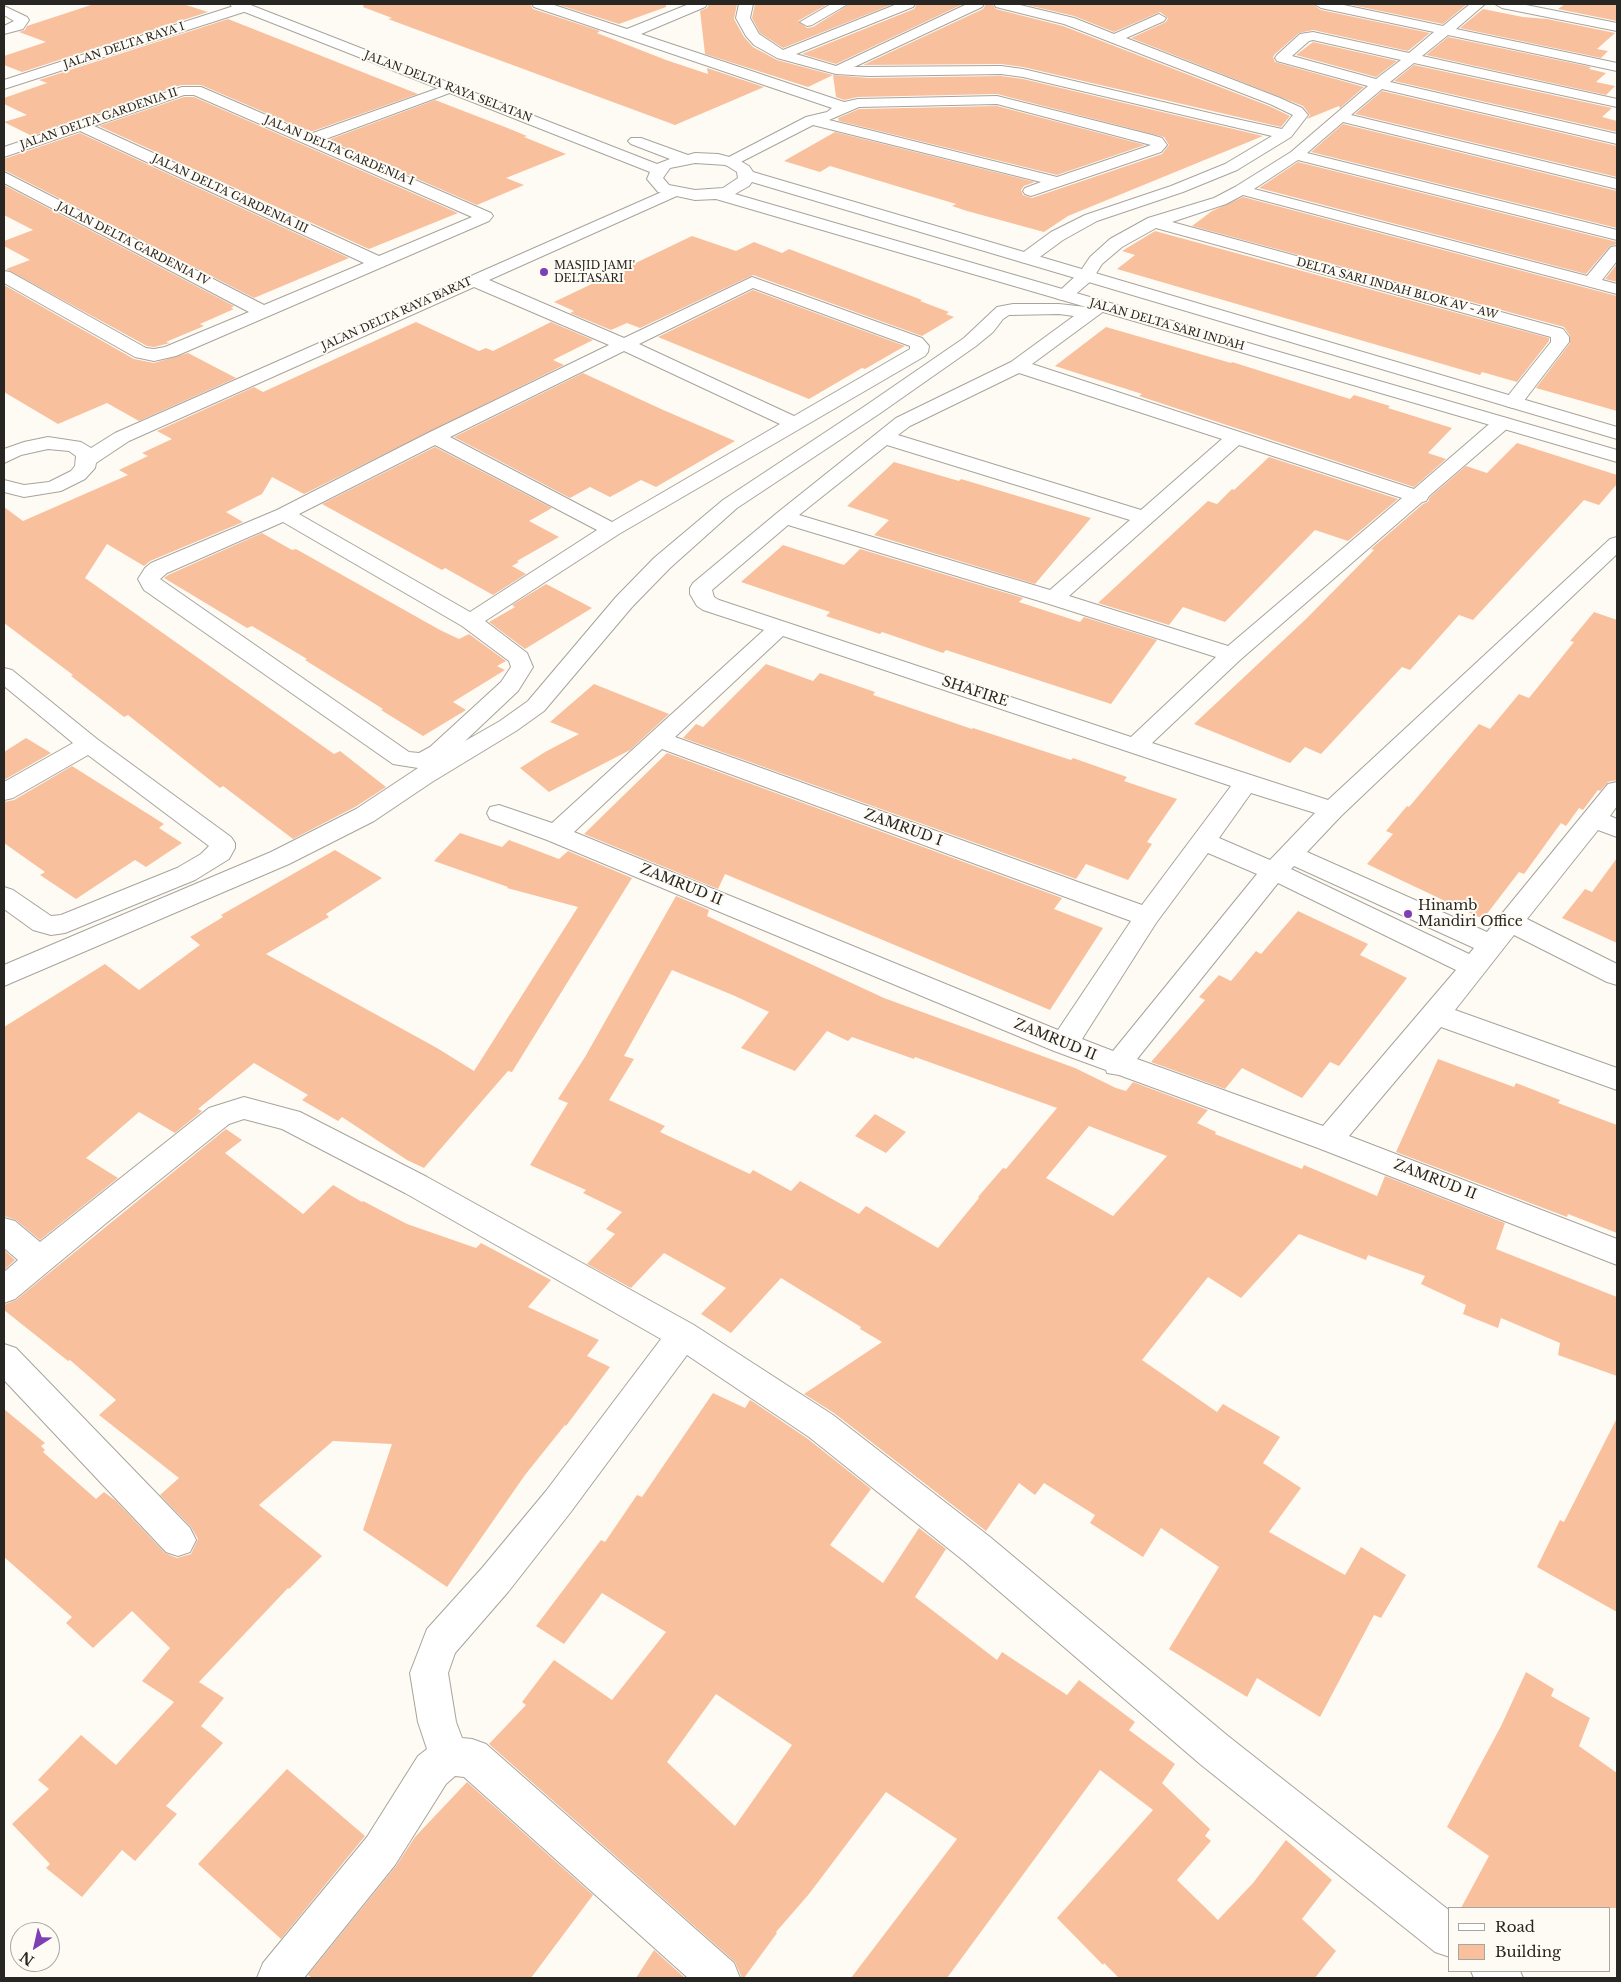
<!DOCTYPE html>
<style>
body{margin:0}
#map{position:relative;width:1621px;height:1982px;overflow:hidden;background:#fefbf4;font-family:"Libre Baskerville",serif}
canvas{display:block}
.frame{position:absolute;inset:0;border:5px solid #282623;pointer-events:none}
.legend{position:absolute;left:1448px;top:1907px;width:162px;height:65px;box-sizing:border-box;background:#fefbf4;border:1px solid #a8a6a0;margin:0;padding:6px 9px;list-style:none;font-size:15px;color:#282623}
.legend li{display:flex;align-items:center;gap:10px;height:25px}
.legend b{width:25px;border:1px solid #a8a6a0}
.north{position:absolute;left:10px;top:1922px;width:50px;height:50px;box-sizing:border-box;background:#fefbf4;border:1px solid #a8a6a0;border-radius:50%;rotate:215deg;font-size:14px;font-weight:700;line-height:20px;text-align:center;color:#282623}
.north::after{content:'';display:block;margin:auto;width:18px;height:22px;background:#7c3fb4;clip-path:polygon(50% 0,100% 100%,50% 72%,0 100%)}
</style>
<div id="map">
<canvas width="1621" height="1982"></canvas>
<div class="frame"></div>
<ul class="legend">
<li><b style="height:6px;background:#fff"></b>Road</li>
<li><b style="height:14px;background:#f9c09d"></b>Building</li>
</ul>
<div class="north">N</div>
</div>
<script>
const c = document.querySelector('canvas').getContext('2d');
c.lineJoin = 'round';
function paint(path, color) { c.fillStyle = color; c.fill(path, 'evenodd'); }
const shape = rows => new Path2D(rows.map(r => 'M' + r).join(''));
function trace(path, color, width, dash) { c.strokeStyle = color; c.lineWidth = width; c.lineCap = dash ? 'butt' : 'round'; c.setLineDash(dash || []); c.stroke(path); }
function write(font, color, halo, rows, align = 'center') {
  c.font = font + ' "Libre Baskerville",serif'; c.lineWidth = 4; c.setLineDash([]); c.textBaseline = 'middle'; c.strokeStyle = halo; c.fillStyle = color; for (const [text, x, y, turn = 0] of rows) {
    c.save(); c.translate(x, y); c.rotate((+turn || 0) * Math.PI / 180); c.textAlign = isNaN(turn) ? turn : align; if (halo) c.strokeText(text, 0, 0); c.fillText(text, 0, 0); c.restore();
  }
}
paint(shape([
 [94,4,183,4,208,12,22,72,4,65,4,56,46,42,19,32,25,30,27,26],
 [364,4,530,4,533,9,600,31,597,33,666,60,708,74,707,68,764,87,675,125,388,19,392,18,363,7],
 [556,4,666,4,666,7,619,24],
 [709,4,737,4,734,19,744,37,753,47,777,60,833,75,808,87,705,54,700,11,707,8],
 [755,4,828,4,798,21,807,28,813,27,850,4,893,4,783,48,760,33,752,18],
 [917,4,963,4,836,64,802,54,914,9],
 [986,4,992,4,996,9,1063,26,1269,106,1290,116,1281,127,1023,67,1001,64,863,65,983,9],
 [1023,4,1312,4,1321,10,1430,33,1408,51,1313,30,1299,33,1275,54,1273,57,1275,62,1364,87,1340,108,1339,106,1307,119,1310,115,1303,106,1131,38,1166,22,1168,18,1160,12,1114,32,1074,16],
 [1347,4,1460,4,1466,5,1443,24],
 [1565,4,1617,4,1617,21,1558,9],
 [1483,9,1523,17,1547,19,1615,33,1597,49,1608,51,1601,58,1460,28],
 [228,19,418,94,310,132,201,85,181,85,32,136,4,122,27,115,4,104,4,98,47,83,39,80],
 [1448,37,1591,67,1589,69,1606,73,1596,82,1615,86,1606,95,1426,55],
 [1313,42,1397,61,1376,77,1296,55],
 [1414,65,1612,108,1602,117,1617,121,1617,132,1394,81],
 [833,75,869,78,1001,76,1023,79,1263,136,1068,216,1044,232,967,211,952,206,956,204,830,166,820,172,784,161,835,132,1035,182,1024,186,1021,190,1023,195,1032,198,1162,154,1169,145,1164,137,997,94,858,97,844,100,836,97],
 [1382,91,1617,146,1617,177,1355,114],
 [184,97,194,97,458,213,369,249,99,126],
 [435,100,505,127,527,136,524,137,566,154,506,178,524,185,477,205,328,140],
 [997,106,1145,145,1057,175,839,121,838,118,859,109],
 [1343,124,1617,191,1617,228,1311,152],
 [80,133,349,258,254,298,4,170,4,159],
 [1298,162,1617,242,1617,244,1610,246,1586,274,1259,188],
 [4,185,234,306,231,308,234,309,200,324,204,326,166,342,170,343,154,347,147,346,6,269,30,260,4,246,4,241,33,230,4,215],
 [1243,197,1617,296,1617,411,1536,388,1570,343,1570,336,1564,327,1192,226,1212,211],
 [1155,231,1549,338,1549,341,1517,382,1482,372,1480,375,1117,269,1135,255,1122,251],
 [692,236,736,251,754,242,782,253,789,249,922,300,920,301,949,312,946,314,954,317,922,336,753,275,640,328,627,323,611,330,570,313,574,311,554,302],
 [1617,264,1617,282,1605,279],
 [4,285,134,359,154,363,188,353,236,378,139,421,107,403,58,424,4,392],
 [753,290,905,346,865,369,862,368,809,399,658,337],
 [416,322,479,351,486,348,493,351,551,322,593,340,553,360,564,365,304,494,272,477,262,494,226,512,243,522,150,561,144,566,107,544,85,578,334,754,340,751,386,787,355,807,293,839,223,786,220,788,128,715,124,717,71,676,73,675,4,623,4,507,23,521,128,475,119,470,148,456,142,453,172,439,157,431,254,387,263,392],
 [1106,327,1231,363,1232,362,1350,399,1354,395,1390,406,1388,408,1452,428,1428,453,1446,459,1414,487,1139,396,1142,394,1055,366],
 [583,373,661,409,735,441,656,487,641,480,610,497,590,487,570,498,454,437],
 [1517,443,1617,475,1617,484,1599,505,1584,500,1473,620,1459,615,1410,670,1402,667,1321,754,1305,747,1290,763,1194,724,1306,619,1374,550,1371,549,1423,504,1428,502,1430,497,1466,466,1487,473],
 [435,447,552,508,529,521,559,537,517,561,519,562,512,566,526,574,493,595,445,568,442,570,322,504],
 [1269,457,1398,499,1348,541,1315,530,1225,622,1183,607,1169,625,1098,603,1208,501,1217,504,1232,489,1234,490],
 [894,462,959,481,961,479,1091,518,1035,584,874,535,889,520,847,506],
 [262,533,292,550,296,549,440,630,459,639,469,634,506,661,497,666,505,670,453,702,466,710,423,736,381,710,383,709,305,660,307,659,252,626,247,628,164,578,168,575],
 [783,545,844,565,860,549,1023,598,1019,602,1080,622,1084,617,1157,640,1111,704,946,650,943,653,882,632,880,634,826,616,830,612,741,582],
 [546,584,592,608,525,649,489,622,515,607,512,605],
 [1594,612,1617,620,1617,780,1608,782,1600,791,1598,790,1583,810,1579,808,1566,826,1561,823,1524,874,1519,872,1483,919,1367,864,1393,834,1386,831,1407,806,1409,807,1479,724,1490,729,1519,694,1529,698,1574,642,1570,641],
 [766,664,813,681,820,673,875,692,873,695,972,729,973,728,1071,760,1073,758,1127,777,1124,781,1177,799,1147,842,1152,844,1128,880,1086,864,1076,879,683,738,696,724,703,727],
 [594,684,669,714,630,750,549,792,520,768,545,752,579,734,550,722],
 [26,738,51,753,4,780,4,752],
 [667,753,1062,898,1054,909,1103,928,1050,1010,725,874,718,889,584,834],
 [72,766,164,824,159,828,182,843,146,867,135,860,76,899,40,875,45,872,4,843,4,802,14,800],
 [460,833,502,847,509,840,559,859,568,851,632,878,512,1072,508,1071,424,1168,407,1160,342,1117,338,1121,302,1100,308,1095,254,1063,198,1109,202,1111,175,1133,139,1112,86,1158,118,1178,40,1240,16,1220,4,1216,4,1027,105,964,139,990,200,945,190,937,223,917,221,915,335,850,382,878,326,914,329,917,266,954,437,1048,474,1071,578,907,507,888,508,887,434,861],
 [1617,858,1617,943,1562,918,1585,889,1592,892],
 [676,896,709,910,707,916,884,998,1075,1068,1116,1088,1126,1091,1133,1082,1208,1110,1197,1123,1216,1132,1215,1134,1302,1169,1304,1165,1377,1196,1385,1176,1505,1223,1496,1249,1617,1297,1617,1376,1558,1355,1560,1343,1501,1318,1498,1328,1463,1314,1466,1305,1421,1284,1425,1276,1368,1255,1366,1260,1299,1234,1241,1298,1208,1277,1142,1360,1217,1412,1223,1404,1280,1437,1263,1463,1301,1488,1269,1532,1345,1575,1361,1547,1406,1575,1381,1618,1374,1615,1320,1717,1257,1678,1247,1697,1169,1649,1219,1567,1161,1528,1143,1557,1090,1523,1095,1515,1044,1483,1035,1495,1019,1483,986,1531,834,1413,804,1394,882,1342,860,1329,861,1327,781,1278,731,1333,701,1314,726,1288,664,1253,631,1288,587,1264,615,1234,606,1229,622,1212,583,1193,586,1190,530,1165,568,1103,558,1099,585,1057],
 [672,970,735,996,769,1012,741,1048,795,1071,827,1031,848,1041,852,1037,914,1059,915,1057,1057,1108,1006,1169,1003,1168,978,1197,979,1198,938,1248,866,1206,859,1214,800,1181,791,1191,753,1170,750,1174,660,1132,665,1126,609,1100,634,1059,624,1056],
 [1089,1126,1167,1156,1113,1216,1046,1178],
 [1298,911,1368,944,1360,955,1407,978,1339,1066,1330,1062,1302,1098,1242,1068,1225,1089,1151,1062,1205,1000,1199,997,1219,975,1231,981,1256,951,1261,954],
 [1438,1059,1514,1087,1516,1083,1560,1100,1558,1103,1617,1125,1617,1233,1568,1214,1567,1217,1396,1152],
 [875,1114,906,1132,886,1153,855,1136],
 [226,1129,242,1140,225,1153,303,1214,333,1185,362,1202,363,1201,407,1224,476,1248,481,1243,551,1280,528,1307,599,1340,587,1356,610,1367,566,1426,565,1425,525,1475,447,1587,363,1530,392,1444,333,1441,259,1505,322,1556,289,1589,288,1588,199,1682,224,1698,201,1726,223,1743,166,1806,177,1814,135,1861,122,1850,82,1897,46,1868,50,1864,12,1824,49,1789,38,1780,81,1735,116,1765,174,1702,142,1681,170,1648,132,1611,93,1648,66,1623,72,1617,4,1557,4,1409,45,1443,41,1446,45,1450,43,1452,96,1499,104,1492,116,1501,165,1553,177,1558,191,1554,198,1539,191,1527,160,1495,179,1478,99,1415,116,1400,70,1360,68,1361,4,1310,4,1305,16,1300],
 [4,1250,15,1260,4,1270],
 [713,1393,745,1408,750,1400,752,1401,808,1439,871,1489,830,1545,883,1583,919,1528,946,1549,915,1597,997,1660,1002,1652,1067,1695,1079,1680,1135,1722,1129,1730,1175,1764,1162,1783,1210,1829,1205,1836,1211,1841,1177,1880,1218,1920,1253,1883,1286,1840,1332,1880,1302,1919,1336,1951,1315,1978,1119,1978,1104,1963,1103,1965,1057,1918,1153,1810,1100,1770,947,1978,851,1978,957,1839,886,1792,809,1894,776,1932,777,1933,744,1978,742,1978,735,1962,489,1744,526,1705,522,1702,554,1660,612,1700,666,1632,602,1593,564,1644,536,1626,601,1540,605,1542,637,1495,642,1497],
 [716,1694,792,1745,735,1826,667,1762],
 [1617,1418,1617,1612,1537,1567,1560,1520,1564,1522],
 [1526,1672,1554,1689,1551,1696,1590,1718,1579,1746,1617,1773,1617,1908,1461,1908,1489,1856,1447,1827,1501,1726],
 [287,1769,365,1836,281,1939,198,1864],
 [467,1782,593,1895,531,1978,312,1978,308,1975,396,1866,415,1837],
 [654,1950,685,1978,636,1978]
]), '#f9c09d');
const minor = shape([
 [240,4,250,4,252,7,250,10,4,89,4,80,240,4],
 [532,4,551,4,627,29,689,4,707,4,705,7,641,34,844,102,858,99,997,96,1152,135,1162,138,1167,145,1161,152,1031,196,1025,194,1023,191,1025,188,1041,182,813,125,731,167,725,165,723,162,725,159,806,117,827,112,832,108,534,7,532,4],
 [997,104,1151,145,1057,177,829,120,859,107,997,104],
 [739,4,753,4,750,18,759,34,783,50,897,4,915,4,913,7,796,54,836,66,967,4,984,4,982,7,854,67,1001,66,1023,69,1218,115,1282,129,1293,115,1270,104,1064,24,996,7,994,4,1016,4,1074,18,1114,34,1159,14,1166,18,1164,21,1126,38,1280,98,1302,108,1308,115,1291,137,1237,170,1183,192,1097,221,1063,240,1033,262,1027,263,1021,262,1018,258,1021,254,1051,232,1085,215,1171,186,1225,164,1272,136,1023,77,1001,74,869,76,836,74,777,58,754,45,746,36,736,18,739,4],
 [831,4,848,4,812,25,807,26,800,22,831,4],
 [1314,4,1339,4,1443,26,1470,4,1485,4,1456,29,1617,63,1617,71,1448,35,1422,56,1617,99,1617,107,1414,63,1390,82,1617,134,1617,144,1382,89,1351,115,1617,179,1617,189,1343,122,1307,153,1617,230,1617,240,1298,160,1254,189,1587,276,1611,247,1617,246,1617,261,1602,280,1617,284,1617,294,1243,195,1226,204,1172,222,1563,329,1569,337,1569,342,1520,406,1513,408,1506,406,1503,402,1551,342,1551,337,1156,228,1122,247,1102,264,1092,280,1070,299,1064,300,1058,299,1055,295,1080,272,1090,257,1110,239,1148,218,1214,198,1235,187,1291,152,1368,86,1277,61,1275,58,1277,55,1300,34,1313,32,1409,53,1434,32,1321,8,1314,4],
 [1313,40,1401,60,1376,79,1292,56,1309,41,1313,40],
 [1495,4,1521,4,1617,23,1617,31,1502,8,1495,4],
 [4,6,27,17,29,20,23,29,4,34,4,26,14,21,4,15,4,6],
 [450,84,455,85,457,88,455,91,323,140,491,213,493,216,489,221,176,356,154,361,135,357,4,283,4,271,10,272,146,348,154,349,165,347,249,312,4,183,4,172,264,305,364,263,80,131,4,157,4,147,182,87,201,87,310,134,450,84],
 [184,95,194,95,472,217,379,256,94,126,184,95],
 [673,187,679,189,681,192,679,195,489,280,624,338,752,277,922,338,929,346,928,352,925,356,619,534,485,621,527,653,533,667,518,691,465,741,500,721,528,701,616,597,654,558,723,500,865,406,964,338,997,307,1013,304,1059,304,1086,307,1098,302,1104,303,1107,307,1104,311,1032,364,1414,489,1495,419,1502,417,1509,419,1512,423,1509,427,1429,496,1426,501,1422,502,1240,660,1152,743,1328,800,1610,539,1617,537,1617,554,1341,816,1307,852,1487,932,1608,784,1617,782,1617,806,1610,816,1617,819,1617,837,1598,830,1527,919,1617,964,1617,985,1607,982,1514,935,1455,1010,1617,1068,1617,1090,1441,1027,1349,1136,1617,1239,1617,1265,1318,1148,1119,1075,1107,1073,1106,1070,1054,1051,547,840,490,819,487,813,490,807,499,805,552,823,764,630,703,610,697,606,690,594,690,588,693,583,777,513,896,418,1011,362,1074,316,1059,314,1009,315,1003,319,993,332,976,346,879,414,737,508,670,568,632,607,544,711,516,731,432,782,374,821,289,864,4,986,4,965,271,852,356,809,418,768,393,764,144,590,138,579,145,568,151,563,277,510,428,433,609,345,474,287,129,441,96,463,95,468,85,479,61,491,24,497,4,492,4,480,24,485,49,482,71,471,75,466,76,456,69,451,48,449,21,455,4,463,4,449,24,442,48,437,81,442,91,448,115,433,673,187],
 [753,288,910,346,910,349,794,416,639,344,753,288],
 [624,351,780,424,612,522,450,437,624,351],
 [1019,373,1222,439,1141,510,898,435,910,426,1019,373],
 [435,445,597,530,470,612,299,514,435,445],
 [887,445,1130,520,1050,590,799,515,887,445],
 [1239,445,1402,498,1228,646,1069,596,1239,445],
 [283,522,462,626,509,661,511,667,501,682,430,747,419,753,409,752,160,579,167,573,283,522],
 [788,525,1046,603,1216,657,1131,737,719,600,714,597,712,590,788,525],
 [783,636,1231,786,1142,905,675,737,783,636],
 [662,749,1131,921,1058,1030,574,832,662,749],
 [1251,793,1315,813,1270,860,1219,838,1251,793],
 [1208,853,1257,874,1113,1051,1082,1039,1156,923,1208,853],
 [1294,866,1474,948,1469,954,1291,869,1294,866],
 [1278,883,1456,970,1323,1126,1137,1059,1278,883],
 [4,668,12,670,97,739,231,837,235,843,235,848,229,859,195,880,65,933,51,935,33,930,4,909,4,887,13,890,51,916,61,915,177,868,201,854,209,846,88,755,13,798,4,800,4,782,73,743,4,686,4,668],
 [244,1097,300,1112,427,1177,694,1325,833,1415,990,1537,1228,1736,1450,1911,1450,1957,1435,1952,1200,1764,964,1561,809,1437,687,1355,570,1513,508,1592,455,1653,448,1673,456,1722,462,1738,472,1739,486,1744,734,1963,740,1978,688,1978,464,1777,455,1776,446,1784,395,1865,304,1978,257,1978,263,1963,367,1837,418,1756,427,1749,418,1722,410,1673,427,1629,482,1568,546,1491,661,1339,405,1193,282,1129,244,1119,229,1124,110,1220,15,1299,4,1303,4,1272,18,1260,4,1248,4,1218,15,1221,40,1242,209,1108,244,1097],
 [4,1344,16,1348,190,1528,196,1540,190,1552,178,1556,166,1552,4,1380,4,1344],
 [1471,1971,1520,1971,1523,1978,1474,1978,1471,1971]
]);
const tertiary = shape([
 [230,4,248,4,657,164,670,159,631,144,628,141,631,138,641,138,688,155,695,153,718,154,737,159,749,166,753,172,1617,427,1617,439,752,182,749,186,735,194,1617,450,1617,462,716,199,695,200,658,192,647,179,650,172,232,7,230,4],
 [695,163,726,165,737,172,738,178,723,188,695,190,669,185,663,178,670,168,695,163]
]);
trace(minor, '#a8a49c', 2);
trace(tertiary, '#a8a49c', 2);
paint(minor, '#fff');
paint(tertiary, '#fff');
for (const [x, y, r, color] of [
 [544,272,5,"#7c3fb4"],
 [1408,914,5,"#7c3fb4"]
]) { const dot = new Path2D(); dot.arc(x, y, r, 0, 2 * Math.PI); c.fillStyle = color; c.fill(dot); trace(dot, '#fefbf4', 2); }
write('11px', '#282623', '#fefbf4', [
 ["JALAN DELTA RAYA I",124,46,-18],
 ["JALAN DELTA RAYA SELATAN",448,87,21],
 ["JALAN DELTA GARDENIA II",99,119,-19],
 ["JALAN DELTA GARDENIA I",339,151,23],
 ["JALAN DELTA GARDENIA III",230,194,25],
 ["JALAN DELTA GARDENIA IV",133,244,27],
 ["DELTA SARI INDAH BLOK AV - AW",1397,289,15],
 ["JALAN DELTA RAYA BARAT",397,314,-24],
 ["JALAN DELTA SARI INDAH",1167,325,16]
]);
write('11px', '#282623', '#fefbf4', [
 ["MASJID JAMI'",554,266],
 ["DELTASARI",554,279]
], 'left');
write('14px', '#282623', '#fefbf4', [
 ["SHAFIRE",975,692,18],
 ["ZAMRUD I",903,828,20],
 ["ZAMRUD II",681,885,22],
 ["ZAMRUD II",1055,1040,22],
 ["ZAMRUD II",1435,1180,21]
]);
write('14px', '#282623', '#fefbf4', [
 ["Hinamb",1418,906],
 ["Mandiri Office",1418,922]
], 'left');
</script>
